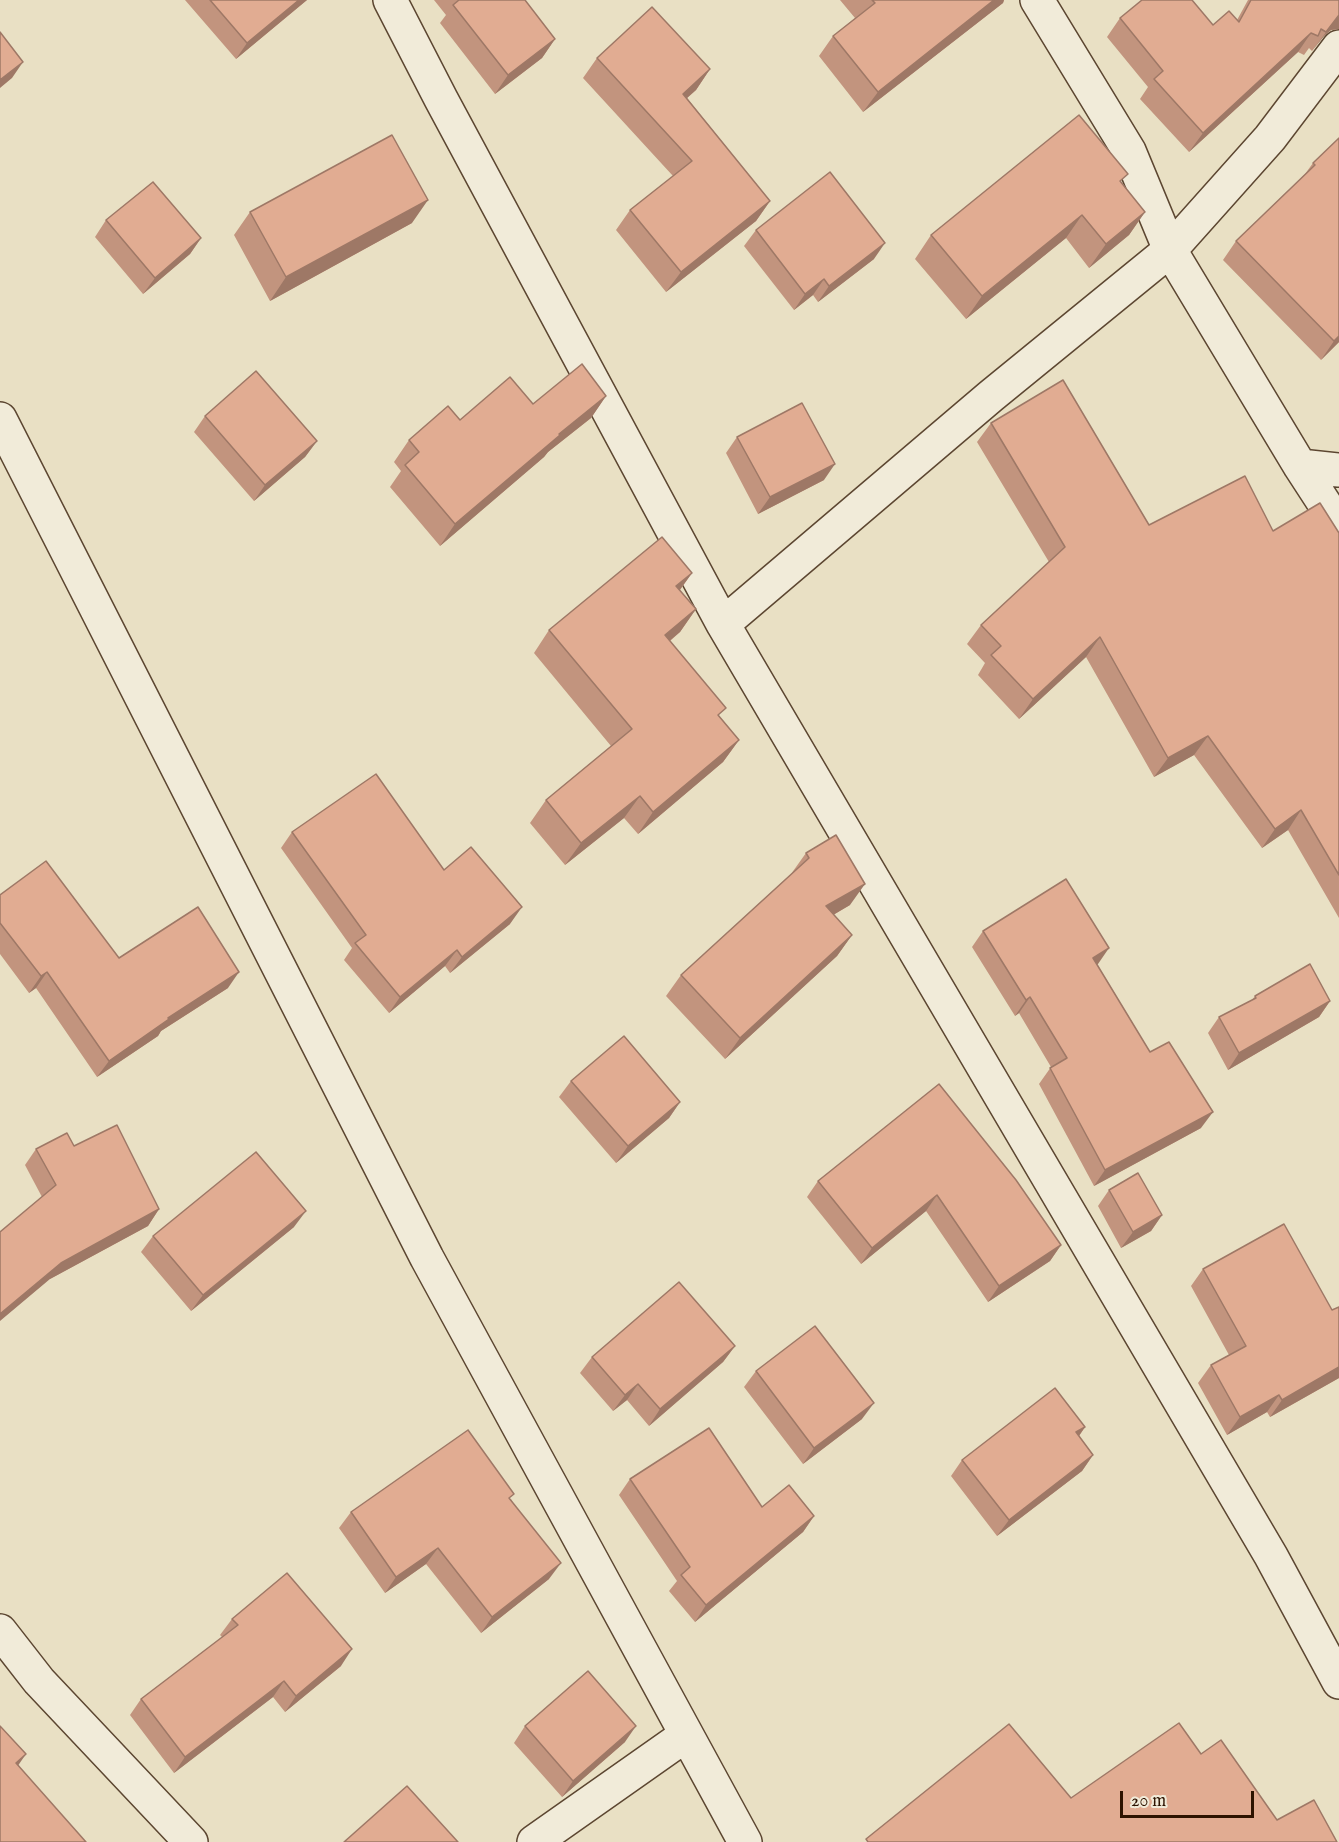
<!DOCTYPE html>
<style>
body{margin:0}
#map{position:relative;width:1339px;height:1842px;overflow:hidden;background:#e9e0c4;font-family:"IM FELL English",serif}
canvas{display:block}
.scale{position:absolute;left:1120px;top:1791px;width:134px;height:27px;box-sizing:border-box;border:3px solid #2d1300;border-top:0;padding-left:8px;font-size:18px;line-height:21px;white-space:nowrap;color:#2d1300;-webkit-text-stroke:4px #f1ebd9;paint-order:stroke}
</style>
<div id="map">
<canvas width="1339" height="1842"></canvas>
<div class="scale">20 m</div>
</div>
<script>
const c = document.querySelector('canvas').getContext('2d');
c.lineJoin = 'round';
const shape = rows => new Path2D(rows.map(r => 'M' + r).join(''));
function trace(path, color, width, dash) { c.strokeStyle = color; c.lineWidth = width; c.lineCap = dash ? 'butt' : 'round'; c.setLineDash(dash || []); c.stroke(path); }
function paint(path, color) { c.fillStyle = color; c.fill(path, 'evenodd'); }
const minor = shape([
 [390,0,441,99,723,624,1271,1556,1339,1682],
 [1037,0,1129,151,1170,250,1300,466,1339,526],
 [0,419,427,1258,745,1842],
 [1300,466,1339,470],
 [723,624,991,396,1170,250,1270,138,1339,47],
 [0,1631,39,1681,191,1842],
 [534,1842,686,1735]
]);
trace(minor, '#5c4631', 36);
trace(minor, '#f1ebd9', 33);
paint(shape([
 [185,0,307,0,236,59],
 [434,0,525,0,555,39,542,58,495,94,440,23,446,15],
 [840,0,1004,0,1003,3,863,112,819,56,833,36,855,18],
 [1248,0,1339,0,1339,29,1331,30,1324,36,1312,51,1309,48,1304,55,1298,52,1189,152,1140,99,1148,87,1107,37,1120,18,1213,25,1237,20],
 [597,58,710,69,696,90,687,98,770,201,756,221,666,292,616,230,630,210,673,176,583,78],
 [1339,138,1339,342,1321,360,1223,260,1236,241,1305,174,1313,163],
 [1122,183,1145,212,1129,235,1089,268,1066,238,966,319,915,259,931,235],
 [250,212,412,223,270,301,234,235],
 [106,220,201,238,190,254,143,294,95,237],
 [756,230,874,259,818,302,813,295,794,310,744,246],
 [606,396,591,418,548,452,544,457,440,546,390,487,401,471,394,462,409,440,460,420,533,404],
 [205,416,317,441,305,457,254,501,194,432],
 [991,423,1149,525,1273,531,1339,533,1339,918,1288,830,1262,848,1194,755,1154,777,1086,657,1019,719,978,675,985,663,967,644,981,625,1049,562,977,442],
 [737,437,824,480,758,514,726,453],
 [692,573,680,590,696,609,680,632,670,641,720,717,739,740,723,762,638,834,624,818,565,865,530,823,546,800,611,746,534,653,549,630],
 [292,832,444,870,510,924,450,973,445,966,389,1013,344,960,352,948,281,848],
 [806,853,850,905,833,915,852,935,837,956,725,1059,666,996,681,975,791,874],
 [0,895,119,958,228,988,161,1031,158,1036,97,1077,36,988,29,993,0,954],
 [983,931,1097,964,1150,1052,1201,1128,1094,1186,1039,1084,1051,1067,1019,1013,1015,1016,972,947],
 [1255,996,1330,1001,1319,1017,1228,1070,1208,1033,1219,1017,1252,1000],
 [571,1081,680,1102,669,1118,616,1163,559,1097],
 [939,1084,1061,1245,1050,1261,988,1302,926,1211,861,1264,807,1197,818,1181],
 [74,1146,159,1209,148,1226,50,1279,42,1197,25,1165,36,1149],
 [1109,1190,1162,1215,1151,1231,1121,1248,1098,1206],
 [294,1227,191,1311,141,1252,153,1236],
 [1203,1269,1332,1310,1339,1307,1339,1378,1270,1417,1267,1412,1227,1435,1198,1383,1211,1365,1229,1355,1191,1286],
 [735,1346,723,1362,649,1426,627,1400,613,1411,580,1373,592,1357],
 [756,1371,862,1419,803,1464,744,1387],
 [1085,1427,1079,1436,1093,1455,1082,1471,997,1536,951,1476,962,1460],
 [630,1479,762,1507,814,1516,803,1532,695,1622,669,1591,677,1581,619,1495],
 [511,1499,549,1579,481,1633,426,1564,385,1593,339,1528,351,1512],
 [232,1619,341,1666,285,1712,273,1697,174,1773,130,1715,141,1699,222,1637,220,1635],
 [525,1726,625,1742,562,1797,514,1743]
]), '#c2947e');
paint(shape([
 [299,0,307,0,236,59,247,43],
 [994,0,1004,0,1003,3,863,112,878,92],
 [1339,15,1339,29,1331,30,1324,36,1312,51],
 [1311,33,1298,52,1189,152,1203,133],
 [555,39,542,58,495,94,508,75],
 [23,62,12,78,0,88,0,80],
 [710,69,696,90,669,114,683,94],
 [428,200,412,223,270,301,286,277],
 [770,201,756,221,666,292,681,272],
 [1145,212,1129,235,1089,268,1106,244],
 [1082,215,1066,238,966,319,982,296],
 [201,238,190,254,143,294,155,278],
 [885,243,874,259,818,302,829,286],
 [824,279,813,295,794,310,805,294],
 [1339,336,1339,342,1321,360,1334,341],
 [606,396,591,418,548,452,544,457,440,546,455,524,559,434],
 [317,441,305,457,254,501,265,485],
 [835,464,824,480,758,514,770,497],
 [692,573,676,595,676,586],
 [696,609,680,632,649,658,665,635],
 [1100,637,1086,657,1019,719,1033,699],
 [1208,736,1194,755,1154,777,1168,758],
 [739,740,723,762,638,834,653,812],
 [640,796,624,818,565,865,581,843],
 [1301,810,1288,830,1262,848,1275,829],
 [865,884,850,905,811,928,826,906],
 [522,907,510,924,450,973,462,957],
 [852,935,837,956,725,1059,740,1038],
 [1109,948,1098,964,1082,974,1093,958],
 [457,950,445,966,389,1013,400,997],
 [47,972,36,988,29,993,41,976],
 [239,972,228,988,161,1031,158,1036,97,1077,109,1061,168,1018],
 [1030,997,1019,1013,1015,1016,1026,1000],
 [1330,1001,1319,1017,1228,1070,1239,1053],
 [680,1102,669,1118,616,1163,628,1146],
 [1213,1112,1201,1128,1094,1186,1105,1170],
 [937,1195,926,1211,861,1264,872,1248],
 [159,1209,148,1226,50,1279,0,1321,0,1314,61,1263],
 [306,1211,294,1227,191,1311,203,1295],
 [1162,1215,1151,1231,1121,1248,1133,1232],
 [1061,1245,1050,1261,988,1302,999,1286],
 [735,1346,723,1362,649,1426,660,1409],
 [1339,1367,1339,1378,1270,1417,1282,1400],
 [638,1384,627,1400,613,1411,625,1395],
 [1279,1395,1267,1412,1227,1435,1240,1417],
 [874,1403,862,1419,803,1464,814,1448],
 [1085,1427,1074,1443,1076,1432],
 [1093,1455,1082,1471,997,1536,1009,1520],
 [814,1516,803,1532,695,1622,706,1605],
 [438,1548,426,1564,385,1593,396,1577],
 [561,1563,549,1579,481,1633,492,1617],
 [352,1649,341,1666,285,1712,296,1696],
 [284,1681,273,1697,174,1773,185,1757],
 [636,1726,625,1742,562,1797,573,1781],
 [26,1754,15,1770,16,1763]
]), '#9e7866');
const building = shape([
 [210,0,299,0,247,43,210,0],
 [459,0,525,0,555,39,508,75,453,5,459,0],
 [872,0,994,0,878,92,833,36,875,3,872,0],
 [1142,0,1192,0,1213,25,1229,11,1239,22,1251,0,1339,0,1339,15,1326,32,1321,29,1318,36,1311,33,1203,133,1154,79,1163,71,1120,18,1142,0],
 [652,7,710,69,683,94,770,201,681,272,630,210,692,161,597,58,652,7],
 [0,32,23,62,0,80,0,32],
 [1079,115,1128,174,1120,181,1145,212,1106,244,1082,215,982,296,931,235,1079,115],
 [392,135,428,200,286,277,250,212,392,135],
 [1339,138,1339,336,1334,341,1236,241,1315,165,1313,163,1339,138],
 [830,172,885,243,829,286,824,279,805,294,756,230,830,172],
 [153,182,201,238,155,278,106,220,153,182],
 [582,364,606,396,559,434,560,435,455,524,405,465,419,452,409,440,448,406,460,420,510,377,533,404,582,364],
 [256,371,317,441,265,485,205,416,256,371],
 [1063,380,1149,525,1245,476,1273,531,1320,503,1339,533,1339,875,1301,810,1275,829,1208,736,1168,758,1100,637,1033,699,991,655,1001,646,981,625,1065,547,991,423,1063,380],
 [802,403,835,464,770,497,737,437,802,403],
 [662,537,692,573,676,586,696,609,665,635,726,708,718,715,739,740,653,812,640,796,581,843,546,800,632,729,549,630,662,537],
 [376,774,444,870,471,847,522,907,462,957,457,950,400,997,355,943,366,935,292,832,376,774],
 [836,835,865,884,826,906,852,935,740,1038,681,975,809,858,806,853,836,835],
 [46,861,119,958,198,907,239,972,168,1018,169,1019,109,1061,47,972,41,976,0,923,0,895,46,861],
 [1066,879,1109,948,1093,958,1150,1052,1169,1042,1213,1112,1105,1170,1050,1068,1067,1058,1030,997,1026,1000,983,931,1066,879],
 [1310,964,1330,1001,1239,1053,1219,1017,1256,998,1255,996,1310,964],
 [624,1036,680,1102,628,1146,571,1081,624,1036],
 [939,1084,1016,1180,1061,1245,999,1286,937,1195,872,1248,818,1181,939,1084],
 [117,1125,159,1209,61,1263,0,1314,0,1232,56,1185,36,1149,67,1133,74,1146,117,1125],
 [256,1152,306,1211,203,1295,153,1236,256,1152],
 [1138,1173,1162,1215,1133,1232,1109,1190,1138,1173],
 [1284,1224,1332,1310,1339,1307,1339,1367,1282,1400,1279,1395,1240,1417,1211,1365,1246,1346,1203,1269,1284,1224],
 [679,1282,735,1346,660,1409,638,1384,625,1395,592,1357,679,1282],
 [815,1326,874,1403,814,1448,756,1371,815,1326],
 [1055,1388,1085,1427,1076,1432,1093,1455,1009,1520,962,1460,1055,1388],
 [709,1428,762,1507,789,1485,814,1516,706,1605,681,1575,690,1567,630,1479,709,1428],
 [468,1430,514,1494,509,1498,561,1563,492,1617,438,1548,396,1577,351,1512,468,1430],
 [287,1573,352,1649,296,1696,284,1681,185,1757,141,1699,238,1625,232,1619,287,1573],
 [588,1671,636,1726,573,1781,525,1726,588,1671],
 [1179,1723,1201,1754,1221,1740,1277,1820,1314,1800,1337,1842,868,1842,866,1839,1009,1724,1071,1798,1179,1723],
 [0,1726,26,1754,16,1763,86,1842,0,1842,0,1726],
 [407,1786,458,1842,344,1842,407,1786]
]);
paint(building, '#e1ac92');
trace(building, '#9e7866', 1.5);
</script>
